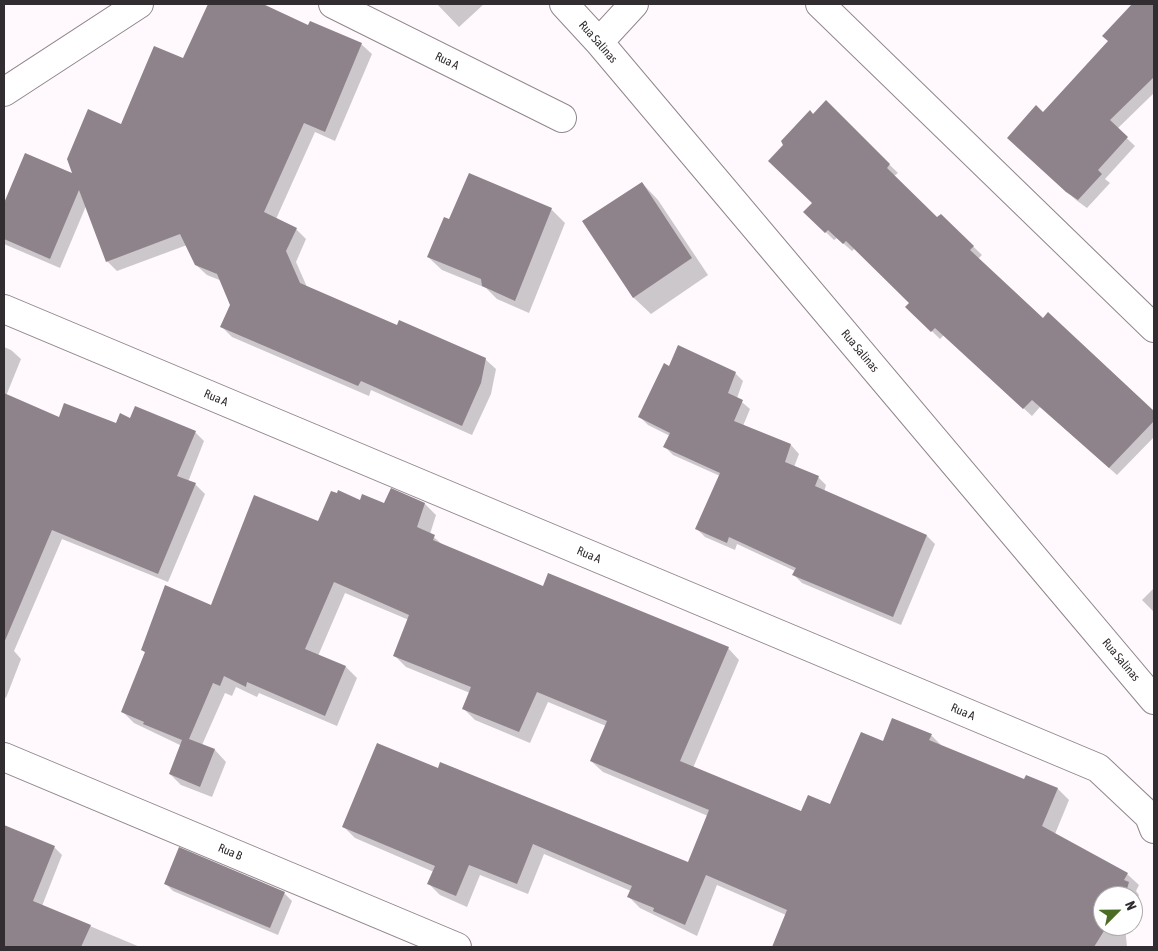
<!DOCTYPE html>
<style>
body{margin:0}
#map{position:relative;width:1158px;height:951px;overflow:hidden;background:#fff9fd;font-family:"Asap Condensed",sans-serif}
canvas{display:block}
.frame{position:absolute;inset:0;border:5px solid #322d30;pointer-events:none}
.north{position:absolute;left:1093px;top:886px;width:50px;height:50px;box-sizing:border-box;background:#fff;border:1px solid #adabac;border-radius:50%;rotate:67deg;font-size:14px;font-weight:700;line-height:20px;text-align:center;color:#322d30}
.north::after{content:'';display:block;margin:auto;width:18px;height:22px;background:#4b6c23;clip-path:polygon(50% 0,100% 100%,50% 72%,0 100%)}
</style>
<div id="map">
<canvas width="1158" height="951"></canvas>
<div class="frame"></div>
<div class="north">N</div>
</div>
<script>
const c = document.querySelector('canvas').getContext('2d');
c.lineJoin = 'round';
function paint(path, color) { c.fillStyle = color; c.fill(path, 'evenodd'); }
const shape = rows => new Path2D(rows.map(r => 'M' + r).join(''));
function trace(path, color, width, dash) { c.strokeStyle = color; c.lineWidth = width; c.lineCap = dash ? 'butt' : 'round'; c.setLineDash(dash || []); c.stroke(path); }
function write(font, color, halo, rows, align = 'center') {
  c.font = font + ' "Asap Condensed",sans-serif'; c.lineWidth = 4; c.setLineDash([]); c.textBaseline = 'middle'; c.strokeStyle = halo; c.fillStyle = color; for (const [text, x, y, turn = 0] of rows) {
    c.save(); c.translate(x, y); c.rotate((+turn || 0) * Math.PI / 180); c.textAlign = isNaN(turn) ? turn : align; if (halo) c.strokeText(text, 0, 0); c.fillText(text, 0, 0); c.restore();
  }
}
paint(shape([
 [209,4,260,4,309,27,361,44,372,54,335,141,315,132,276,219,296,229,306,239,296,262,307,287,398,326,485,359,496,369,491,394,472,435,371,390,369,396,232,337,222,327,232,305,222,281,207,275,196,265,187,245,117,271,107,261,86,206,60,268,4,244,4,205,74,175,184,60],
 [437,4,484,4,459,27],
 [1135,4,1154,4,1154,93,1117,129,1135,146,1105,179,1110,183,1087,208,1076,200,1016,146,1109,41,1104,36],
 [826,102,898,173,894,176,937,219,941,215,982,255,978,259,1043,320,1048,314,1154,413,1154,437,1117,475,1040,407,1032,416,944,335,940,339,907,307,911,303,855,248,852,251,837,238,834,240,805,212,813,203,813,115],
 [642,183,658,200,708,275,651,314,634,298,583,221],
 [551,209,565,223,529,313,497,299,486,288,442,270,428,257,450,220],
 [4,347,11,350,21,359,6,396,60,419,116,425,131,419,195,432,204,441,188,482,195,484,205,494,168,582,62,539,14,651,21,659,6,698,4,697],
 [669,367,735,373,743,381,737,398,750,409,743,426,791,445,799,454,794,467,818,477,826,485,824,492,927,536,935,544,901,625,802,583,794,575,795,571,737,544,735,550,705,537,697,529,720,476,673,455,665,447,670,436,648,425,640,417],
 [391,490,425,504,436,515,430,534,443,545,543,588,728,648,739,660,693,768,802,813,831,805,884,742,931,735,942,746,1025,781,1058,789,1069,800,1055,834,1127,874,1139,885,1136,891,1139,895,1136,901,1138,903,1133,913,1133,896,1103,896,1103,926,1125,926,1127,947,773,947,786,915,717,885,697,936,640,908,629,897,631,891,544,854,528,894,480,875,467,907,440,895,429,884,434,872,355,838,343,826,438,770,688,864,708,816,603,772,591,761,606,726,548,702,530,743,475,720,464,709,470,693,406,667,394,655,409,620,345,593,318,656,346,667,357,678,337,726,259,693,257,697,236,687,232,696,225,693,202,745,215,750,226,762,212,797,181,785,170,774,182,746,134,723,122,711,146,653,142,649,212,607,319,522,361,501,385,505],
 [1154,588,1154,612,1142,600],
 [4,826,54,847,62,855,42,906,140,947,4,947],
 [165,883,284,893,292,901,278,935,173,891]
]), '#0003');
paint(shape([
 [208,4,263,4,308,25,310,21,362,43,325,132,304,123,264,212,297,228,286,251,300,283,397,325,399,320,486,358,481,383,462,426,361,381,358,386,220,327,230,305,217,274,195,265,180,234,106,262,79,190,50,259,4,239,4,203,25,153,72,173,67,159,88,109,121,124,154,46,183,58],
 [1132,4,1154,4,1154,77,1110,120,1128,137,1098,170,1102,174,1078,200,1066,192,1007,138,1036,105,1043,112,1108,41,1102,36],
 [826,100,890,164,887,168,937,217,941,214,974,246,970,250,1043,318,1048,312,1154,411,1154,421,1109,468,1032,400,1023,409,935,328,931,332,905,307,909,303,846,241,843,244,828,230,825,233,803,212,812,203,768,161,783,145,781,141,810,110,813,114],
 [469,173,552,208,515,301,482,286,481,279,427,257,444,217,449,219],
 [642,182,692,258,633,298,582,221],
 [678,345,736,372,728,393,743,400,734,421,791,444,785,462,819,476,815,486,927,535,893,617,792,575,796,568,729,537,727,543,695,529,720,473,663,447,670,433,638,417,664,363,669,366],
 [4,393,59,417,64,403,116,423,120,413,130,418,135,406,196,431,177,476,196,483,158,574,52,530,4,643],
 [391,488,425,503,417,527,435,535,433,540,543,586,548,573,729,647,680,761,801,811,808,795,830,804,861,732,883,741,892,718,932,734,929,740,1024,779,1026,775,1058,788,1042,826,1128,873,1124,880,1129,882,1125,896,1103,896,1103,926,1107,926,1094,947,772,947,787,910,706,875,685,925,653,911,654,908,627,897,632,886,533,844,517,884,469,865,456,896,427,884,435,866,342,827,377,743,438,768,440,762,688,862,709,810,590,761,607,721,537,692,519,732,462,709,471,687,393,656,409,615,334,582,305,649,346,666,325,716,247,682,246,687,224,676,220,686,213,683,189,739,215,749,200,787,169,774,182,740,143,724,144,722,121,712,145,652,141,650,165,585,211,605,254,495,318,521,331,491,337,493,338,490,360,500,362,494,384,503],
 [4,825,55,846,33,901,91,925,81,947,4,947],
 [179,847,285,892,270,928,164,884]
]), '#8e838a');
const street = shape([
 [333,4,562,118],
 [564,4,599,42,1154,700],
 [820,4,1154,328],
 [599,42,634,4],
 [4,92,139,4],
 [4,309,1098,768,1149,816,1154,829],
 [4,757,457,947]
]);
trace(street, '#91868d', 30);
trace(street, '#fff', 28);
write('12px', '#322d30', '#fff', [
 ["Rua Salinas",598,42,49],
 ["Rua A",447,61,26],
 ["Rua Salinas",860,351,50],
 ["Rua A",216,398,23],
 ["Rua A",589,555,23],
 ["Rua Salinas",1121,660,50],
 ["Rua A",963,712,23],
 ["Rua B",230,852,23]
]);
</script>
